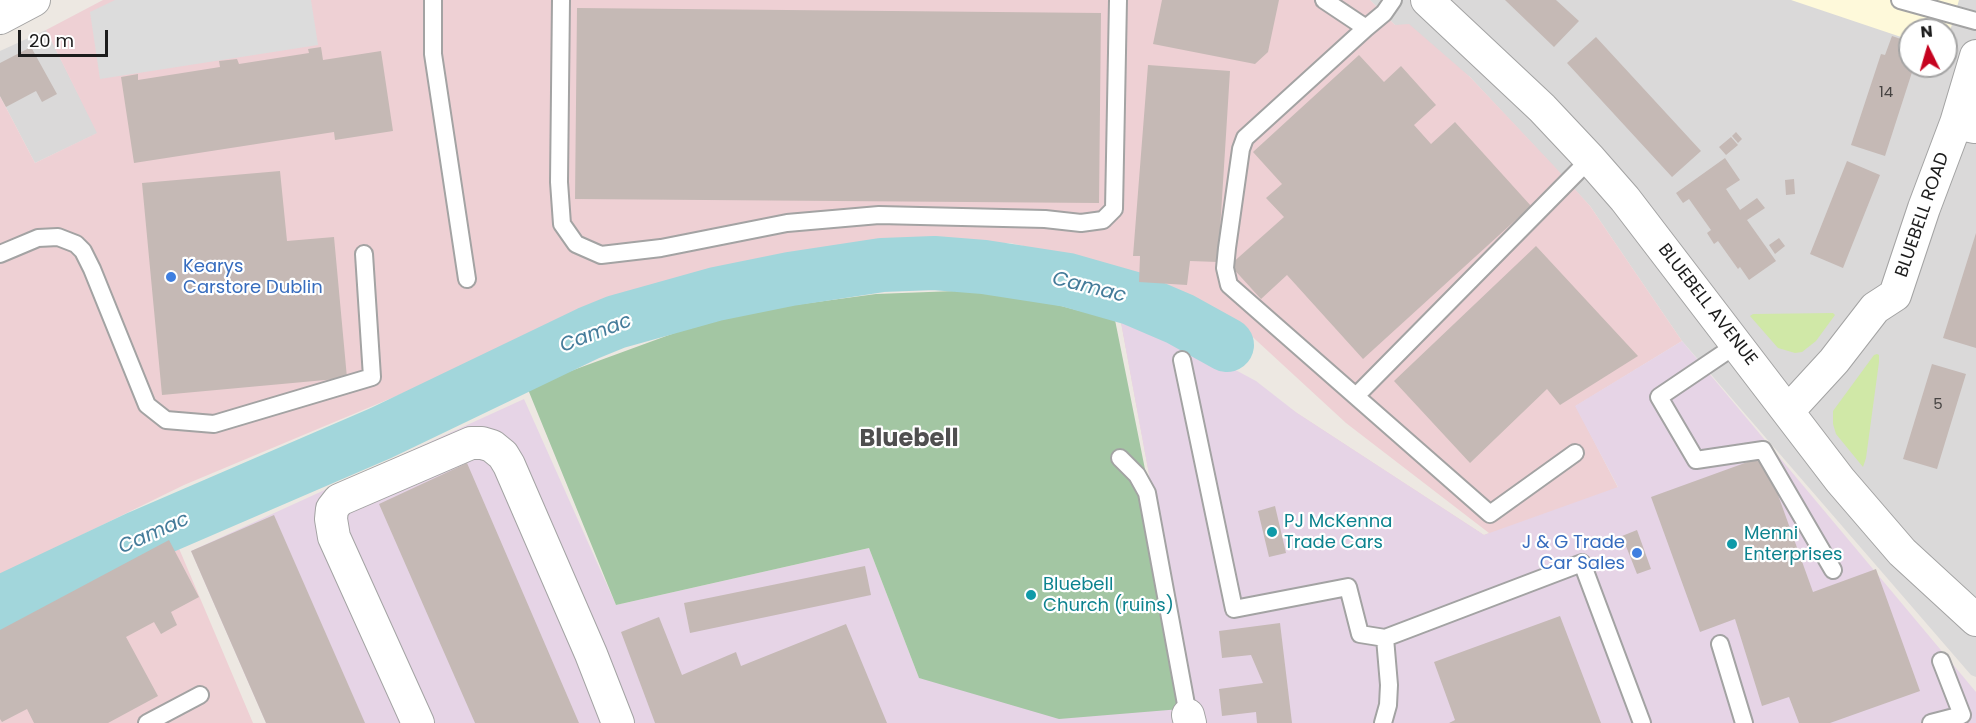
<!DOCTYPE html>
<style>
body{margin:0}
#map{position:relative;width:1976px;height:723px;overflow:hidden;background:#ede8e2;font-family:Poppins,sans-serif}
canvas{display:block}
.north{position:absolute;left:1898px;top:18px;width:60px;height:60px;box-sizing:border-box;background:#fff;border:2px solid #a4a4a4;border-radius:50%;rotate:355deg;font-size:16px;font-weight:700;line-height:24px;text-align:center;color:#1c1c1c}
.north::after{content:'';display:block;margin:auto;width:21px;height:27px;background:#c5031f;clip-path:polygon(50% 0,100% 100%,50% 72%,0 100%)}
.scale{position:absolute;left:18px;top:30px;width:90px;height:27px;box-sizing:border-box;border:3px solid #1c1c1c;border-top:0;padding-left:8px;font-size:18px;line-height:21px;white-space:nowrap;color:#1c1c1c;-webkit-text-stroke:4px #fff;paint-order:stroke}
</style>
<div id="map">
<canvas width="1976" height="723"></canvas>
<div class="north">N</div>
<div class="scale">20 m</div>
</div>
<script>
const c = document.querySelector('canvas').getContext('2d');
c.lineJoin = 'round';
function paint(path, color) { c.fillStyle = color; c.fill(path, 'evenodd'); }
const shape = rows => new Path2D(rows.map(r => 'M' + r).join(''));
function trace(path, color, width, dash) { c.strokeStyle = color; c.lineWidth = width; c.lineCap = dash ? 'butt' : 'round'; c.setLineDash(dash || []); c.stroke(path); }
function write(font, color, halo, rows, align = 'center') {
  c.font = font + ' Poppins,sans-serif'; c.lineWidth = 4.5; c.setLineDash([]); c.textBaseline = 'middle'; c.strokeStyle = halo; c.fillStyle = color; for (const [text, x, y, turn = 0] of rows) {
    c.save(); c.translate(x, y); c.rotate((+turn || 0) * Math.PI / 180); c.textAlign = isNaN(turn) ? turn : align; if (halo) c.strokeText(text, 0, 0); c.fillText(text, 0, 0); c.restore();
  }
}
paint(shape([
 [1370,0,1976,0,1976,677,1971,675,1682,341,1590,206,1470,77,1395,25],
 [1910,30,1946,30,1946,66,1910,66],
 [46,30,98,133,35,163,0,96,0,51]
]), '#dad9d9');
paint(shape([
 [103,0,1370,0,1395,25,1409,24,1470,77,1554,166,1590,206,1682,341,1576,406,1631,513,1180,642,1120,317,1176,338,1254,385,1484,535,1489,533,1346,423,1244,329,1148,296,1108,265,1010,243,923,243,787,257,657,290,511,348,184,485,0,575,0,96,35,163,97,133,46,30],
 [172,532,253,723,0,723,0,621]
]), '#eed0d4');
paint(shape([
 [1120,317,1176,338,1256,381,1297,413,1484,535,1618,487,1575,406,1682,341,1976,692,1976,723,266,723,191,551,524,399,616,605,869,548,919,678,1192,708]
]), '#e6d4e6');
paint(shape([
 [1791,0,1959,0,1946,45,1946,30,1910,30,1910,40]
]), '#fef9da');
paint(shape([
 [1833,313,1835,315,1816,341,1802,352,1795,353,1778,348,1750,316,1753,314],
 [1877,354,1879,355,1879,362,1866,458,1863,467,1836,434,1833,424,1833,411,1874,355]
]), '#d0e8a7');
paint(shape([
 [955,291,1011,293,1115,320,1193,708,1059,719,919,678,869,548,616,605,527,387,710,320,735,313,876,294]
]), '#a3c6a3');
paint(shape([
 [115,0,311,0,318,45,100,79,90,12]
]), '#dcdcdc');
trace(shape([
 [0,603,140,537,381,433,589,333,616,322,716,294,790,279,882,265,934,263,984,267,1068,280,1131,298,1180,319,1227,345]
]), '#a2d6db', 54);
paint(shape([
 [1162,0,1279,0,1268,52,1255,64,1153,44],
 [1505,0,1556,0,1579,21,1554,47],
 [577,8,1101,13,1099,203,575,199],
 [1892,36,1910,42,1910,54,1907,62,1910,63,1910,66,1914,66,1885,156,1851,145,1881,54,1885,55],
 [1596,37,1701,151,1672,177,1567,63],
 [31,47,57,94,42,102,36,91,6,107,0,96,0,63],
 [321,47,323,60,381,51,393,131,335,140,334,132,134,163,121,77,138,74,138,80,220,67,219,61,237,59,239,64,309,53,308,49],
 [1359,55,1384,82,1401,66,1436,105,1414,125,1431,144,1455,122,1531,206,1363,359,1287,275,1261,299,1230,265,1284,217,1266,198,1282,184,1253,152],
 [1148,65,1230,71,1218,262,1190,261,1187,285,1139,282,1140,256,1133,256],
 [1736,132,1742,139,1738,143,1732,136],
 [1731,137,1738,145,1726,155,1719,147],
 [1725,158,1740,180,1726,189,1740,210,1757,198,1765,208,1747,220,1776,261,1749,280,1740,267,1738,269,1718,241,1714,244,1707,233,1711,230,1689,199,1683,203,1676,193],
 [1847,161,1880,175,1843,268,1810,254],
 [280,171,287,241,334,237,347,378,162,395,142,183],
 [1794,179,1795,194,1786,195,1785,180],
 [1976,233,1976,348,1943,338],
 [1779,238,1785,246,1775,254,1769,245],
 [1536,246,1638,356,1560,405,1547,389,1470,463,1394,381],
 [1932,364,1966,374,1937,469,1903,459],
 [1764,456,1813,592,1876,569,1920,691,1830,723,1799,723,1789,697,1762,706,1735,619,1700,632,1651,497],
 [467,463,579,723,475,723,379,504],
 [1275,506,1286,553,1269,557,1258,511],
 [274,515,365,723,266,723,191,551],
 [1637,530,1651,569,1637,574,1622,536],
 [169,540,199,597,171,612,177,625,161,634,154,622,126,637,158,696,108,723,34,723,27,709,2,722,0,719,0,630],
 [865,566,871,595,690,633,684,603],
 [1560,616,1601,723,1449,723,1455,720,1434,662],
 [659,617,682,675,736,652,741,666,846,624,887,723,655,723,621,632],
 [1280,623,1292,723,1257,723,1256,712,1222,716,1219,689,1263,683,1251,655,1222,658,1219,631]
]), '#c5b9b5');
const lane = shape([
 [433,0,433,54,467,279],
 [561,0,559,182,562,224,576,244,601,255,661,248,787,223,879,215,1045,219,1081,223,1103,220,1114,209,1118,0],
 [1324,0,1366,28,1245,138,1241,149,1227,248,1225,268,1229,285,1490,514,1575,453],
 [1900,0,1976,21],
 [1366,28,1384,13,1393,0],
 [0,254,38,238,58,237,76,244,83,251,92,269,147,405,166,420,214,424,372,377,364,254],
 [1736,345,1659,397,1696,460,1763,450,1833,570],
 [1182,360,1234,609,1348,587,1360,634,1385,638,1389,685,1388,705,1383,723],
 [1356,396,1590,159],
 [1120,458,1137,475,1147,493,1188,715],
 [1385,638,1582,563,1642,723],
 [1720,644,1744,723],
 [147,723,200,695],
 [1931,723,1962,715,1941,661]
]);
const street = shape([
 [1427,0,1542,108,1590,159,1625,199,1840,480,1902,552,1976,620],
 [0,18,34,0],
 [1975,127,1956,123,1976,56],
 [1789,410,1834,361,1875,308,1895,295,1924,208,1956,123],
 [1188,715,1190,723],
 [418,723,334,537,331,519,332,509,339,500,471,443,482,443,492,446,503,455,509,465,591,654,618,723]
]);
trace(lane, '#a3a3a3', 20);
trace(street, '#a3a3a3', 34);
trace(lane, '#fff', 16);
trace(street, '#fff', 32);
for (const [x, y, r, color] of [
 [171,277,6,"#3f7fe0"],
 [1272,532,6,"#0f9aa8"],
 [1732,544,6,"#0f9aa8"],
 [1637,553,6,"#3f7fe0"],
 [1031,595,6,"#0f9aa8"]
]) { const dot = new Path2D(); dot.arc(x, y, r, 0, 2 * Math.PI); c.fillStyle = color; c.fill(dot); trace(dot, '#fff', 2); }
write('15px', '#464342', null, [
 ["14",1886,93],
 ["5",1938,405]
]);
write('18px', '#1c1c1c', '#fff', [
 ["BLUEBELL ROAD",1923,215,-71],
 ["BLUEBELL AVENUE",1707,305,52]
]);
write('18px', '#366cbe', '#fff', [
 ["Kearys",183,267],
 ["Carstore Dublin",183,288],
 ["J & G Trade",1625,543,"right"],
 ["Car Sales",1625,564,"right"]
], 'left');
write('18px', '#0d838f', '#fff', [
 ["PJ McKenna",1284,522],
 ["Trade Cars",1284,543],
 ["Menni",1744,534],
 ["Enterprises",1744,555],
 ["Bluebell",1043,585],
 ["Church (ruins)",1043,606]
], 'left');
write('italic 20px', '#457c9a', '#fff', [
 ["Camac",1089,288,14],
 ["Camac",596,334,-21],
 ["Camac",154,534,-24]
]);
write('bold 24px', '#4f4f4f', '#fff', [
 ["Bluebell",909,440]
]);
</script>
